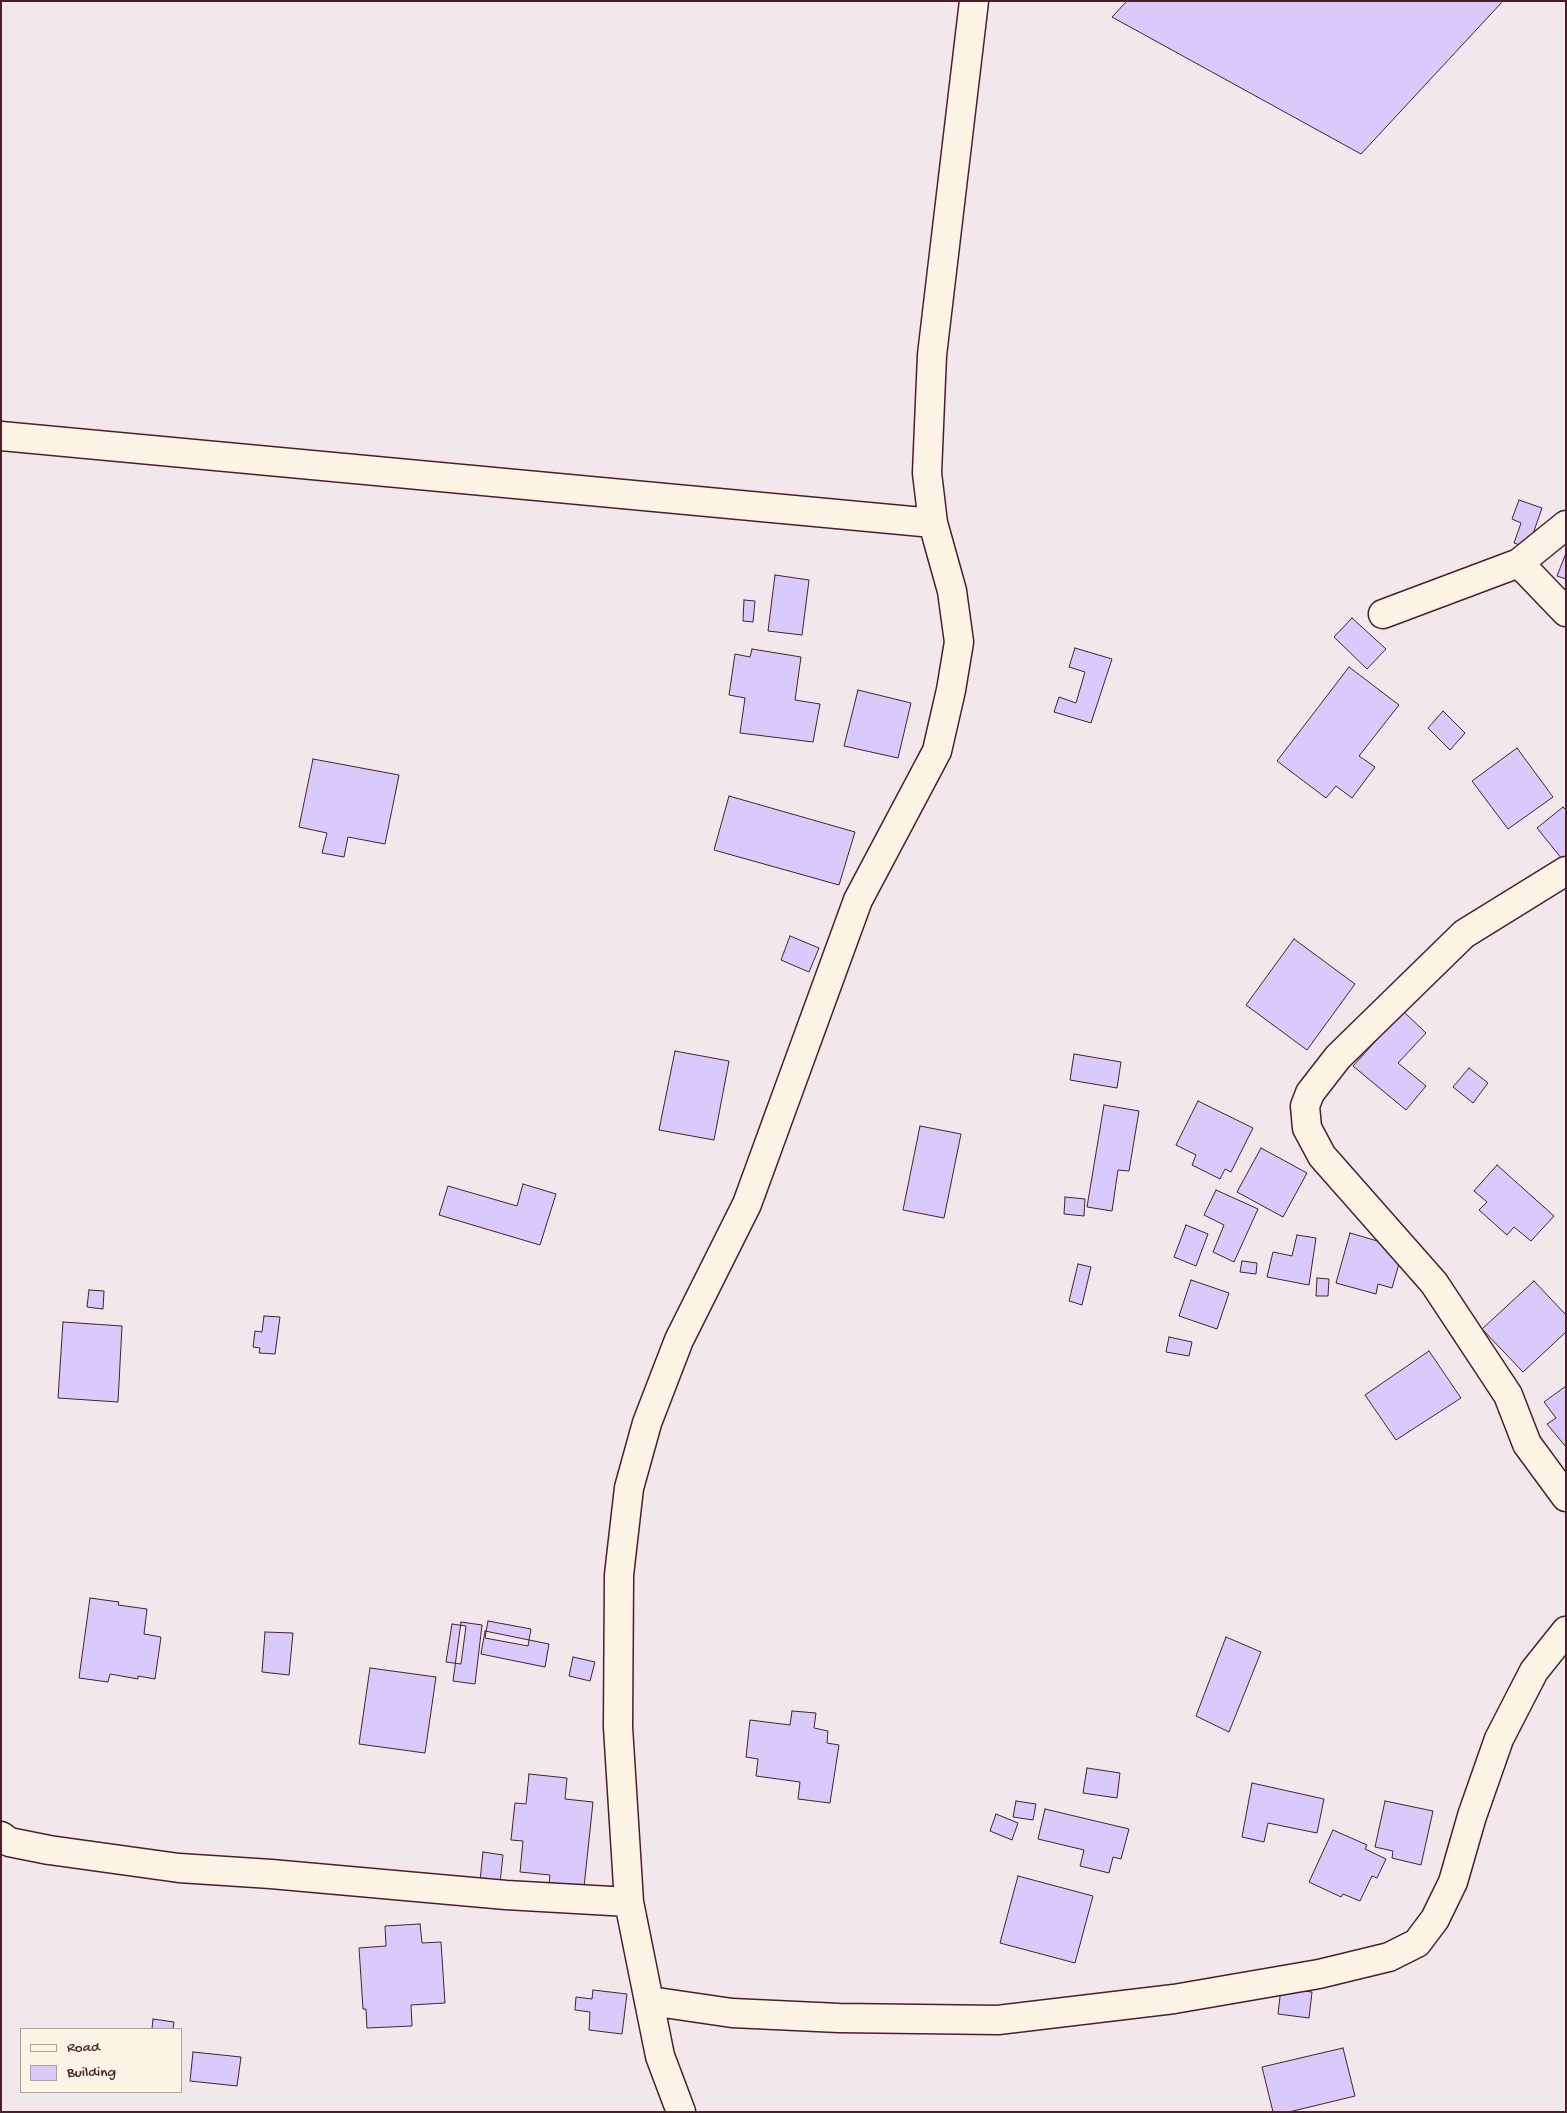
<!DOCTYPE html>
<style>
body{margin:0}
#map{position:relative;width:1567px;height:2113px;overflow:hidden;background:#f2e8ec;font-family:"Gochi Hand",sans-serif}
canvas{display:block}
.frame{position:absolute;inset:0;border:2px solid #4a1f2b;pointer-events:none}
.legend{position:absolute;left:20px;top:2028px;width:162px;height:65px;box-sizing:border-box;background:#fcf5e5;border:1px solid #b59f9b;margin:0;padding:6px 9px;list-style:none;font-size:15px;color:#4a1f2b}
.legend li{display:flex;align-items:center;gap:10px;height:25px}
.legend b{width:25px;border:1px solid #b59f9b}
</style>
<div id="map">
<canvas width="1567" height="2113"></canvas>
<div class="frame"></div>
<ul class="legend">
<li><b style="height:6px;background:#fcf5e5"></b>Road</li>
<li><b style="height:14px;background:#dacafc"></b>Building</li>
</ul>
</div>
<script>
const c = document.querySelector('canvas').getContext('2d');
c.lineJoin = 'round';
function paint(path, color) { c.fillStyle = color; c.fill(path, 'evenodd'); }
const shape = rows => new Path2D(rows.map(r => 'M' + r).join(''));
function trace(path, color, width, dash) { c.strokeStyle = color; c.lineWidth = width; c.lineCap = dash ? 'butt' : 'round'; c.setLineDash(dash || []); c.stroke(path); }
const building = shape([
 [1127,1,1503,1,1361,154,1112,17,1127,1],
 [1519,500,1542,508,1528,548,1514,543,1521,523,1512,519,1519,500],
 [1566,553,1566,579,1557,576,1566,553],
 [775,575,809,580,802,635,768,631,775,575],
 [744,600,755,601,753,622,743,621,744,600],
 [1352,618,1386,649,1367,669,1334,637,1352,618],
 [1075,648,1112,659,1091,723,1054,712,1059,697,1076,703,1085,672,1069,667,1075,648],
 [752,649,801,657,795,700,820,704,813,742,740,733,745,698,729,695,735,654,750,657,752,649],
 [1349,667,1399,705,1359,756,1375,767,1352,798,1336,786,1326,798,1277,761,1349,667],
 [858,690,911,703,898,758,844,746,858,690],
 [1443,711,1465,733,1450,750,1428,728,1443,711],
 [1517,748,1553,797,1508,829,1472,781,1517,748],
 [313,759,399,775,385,844,348,837,344,857,322,853,327,833,299,827,313,759],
 [729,796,855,832,839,885,714,850,729,796],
 [1563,807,1566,810,1566,856,1562,859,1537,828,1563,807],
 [790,936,819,948,809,972,781,960,790,936],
 [1294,939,1355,984,1307,1050,1246,1005,1294,939],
 [1403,1011,1426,1033,1398,1063,1426,1086,1406,1110,1353,1066,1403,1011],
 [675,1051,729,1061,714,1140,659,1130,675,1051],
 [1074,1054,1121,1062,1117,1088,1070,1080,1074,1054],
 [1469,1068,1488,1083,1473,1103,1453,1087,1469,1068],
 [1198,1101,1253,1128,1231,1172,1225,1169,1220,1179,1192,1165,1196,1155,1176,1145,1198,1101],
 [1104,1105,1139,1111,1129,1171,1118,1170,1112,1211,1087,1207,1104,1105],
 [920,1126,961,1134,944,1218,903,1210,920,1126],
 [1261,1148,1307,1173,1283,1217,1237,1192,1261,1148],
 [1497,1165,1554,1216,1531,1241,1514,1227,1507,1235,1479,1210,1487,1202,1474,1191,1497,1165],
 [523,1184,556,1194,540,1245,439,1215,448,1186,517,1206,523,1184],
 [1216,1190,1258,1209,1234,1262,1213,1252,1224,1225,1204,1215,1216,1190],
 [1065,1197,1085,1199,1084,1216,1064,1214,1065,1197],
 [1186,1225,1208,1234,1196,1266,1174,1257,1186,1225],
 [1350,1233,1391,1245,1402,1253,1392,1288,1378,1284,1376,1294,1336,1283,1350,1233],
 [1297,1235,1316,1238,1309,1285,1267,1277,1273,1252,1292,1256,1297,1235],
 [1242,1261,1257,1263,1256,1274,1240,1272,1242,1261],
 [1078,1264,1091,1267,1082,1305,1069,1301,1078,1264],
 [1317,1278,1329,1279,1328,1296,1316,1296,1317,1278],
 [1191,1280,1229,1293,1217,1329,1179,1316,1191,1280],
 [1534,1281,1566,1315,1566,1332,1523,1372,1482,1329,1534,1281],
 [89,1290,104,1291,103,1309,87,1307,89,1290],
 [264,1316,280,1317,275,1354,259,1353,260,1348,253,1347,255,1331,262,1332,264,1316],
 [63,1322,122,1326,118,1402,58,1398,63,1322],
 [1169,1337,1192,1342,1189,1356,1166,1352,1169,1337],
 [1429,1351,1461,1398,1396,1440,1365,1395,1429,1351],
 [1566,1386,1566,1447,1547,1424,1556,1418,1544,1402,1566,1386],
 [90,1598,119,1602,118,1605,147,1609,144,1634,161,1637,155,1679,138,1676,138,1679,110,1674,108,1682,79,1678,90,1598],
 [488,1621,531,1629,528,1646,485,1638,488,1621],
 [461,1622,482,1625,475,1684,453,1681,461,1622],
 [452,1624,466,1626,461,1664,446,1662,452,1624],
 [485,1631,549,1644,545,1667,481,1654,485,1631],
 [265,1632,293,1633,289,1675,262,1672,265,1632],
 [1226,1637,1261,1652,1229,1732,1196,1716,1226,1637],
 [573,1657,595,1662,590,1681,569,1676,573,1657],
 [370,1668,436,1677,425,1753,359,1744,370,1668],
 [792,1711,816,1713,814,1728,828,1731,827,1743,839,1745,830,1803,798,1799,800,1782,756,1776,758,1759,746,1757,750,1720,790,1725,792,1711],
 [1087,1768,1120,1773,1117,1798,1083,1793,1087,1768],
 [529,1774,567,1778,565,1799,593,1802,584,1887,549,1884,550,1875,520,1872,523,1841,511,1840,515,1803,526,1804,529,1774],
 [1252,1783,1324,1799,1317,1833,1268,1823,1264,1842,1242,1837,1252,1783],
 [1016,1801,1036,1804,1033,1820,1013,1817,1016,1801],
 [1385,1801,1433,1811,1421,1865,1392,1858,1393,1851,1375,1847,1385,1801],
 [1045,1809,1129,1829,1121,1859,1113,1857,1109,1873,1080,1866,1084,1850,1038,1839,1045,1809],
 [996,1814,1018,1823,1012,1840,990,1831,996,1814],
 [1333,1830,1367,1845,1365,1849,1386,1859,1377,1878,1372,1876,1360,1901,1343,1894,1341,1897,1309,1882,1333,1830],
 [483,1852,503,1855,500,1883,480,1881,483,1852],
 [1018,1876,1093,1896,1075,1963,1000,1943,1018,1876],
 [420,1924,422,1943,441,1942,445,2003,411,2005,412,2026,367,2028,366,2009,363,2009,359,1948,386,1946,385,1926,420,1924],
 [1281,1988,1312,1992,1309,2018,1278,2014,1281,1988],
 [593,1990,627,1994,622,2034,589,2030,590,2012,575,2010,576,1997,592,1999,593,1990],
 [153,2019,174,2022,173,2029,152,2029,153,2019],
 [1343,2048,1355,2096,1289,2112,1273,2112,1262,2067,1343,2048],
 [193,2052,241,2057,237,2086,190,2081,193,2052]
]);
paint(building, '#dacafc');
trace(building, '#4a1f2b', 1);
const minor = shape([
 [1,436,933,523],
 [1519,563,1566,612],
 [1383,614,1519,563,1566,525],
 [1566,871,1464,934,1338,1057,1310,1093,1305,1106,1307,1128,1322,1156,1434,1283,1508,1395,1527,1444,1566,1497],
 [1,1836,9,1842,49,1850,179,1868,271,1874,506,1895,629,1902],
 [650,2001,732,2013,839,2018,998,2020,1174,1999,1319,1974,1389,1957,1417,1943,1435,1919,1453,1882,1472,1816,1499,1739,1534,1671,1566,1631],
 [681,2112,660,2056,629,1902,618,1727,619,1575,629,1488,647,1423,679,1340,747,1204,858,900,937,751,951,690,959,642,952,591,933,523,927,473,932,355,974,1]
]);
trace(minor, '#4a1f2b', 31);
trace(minor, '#fcf5e5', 28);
</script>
